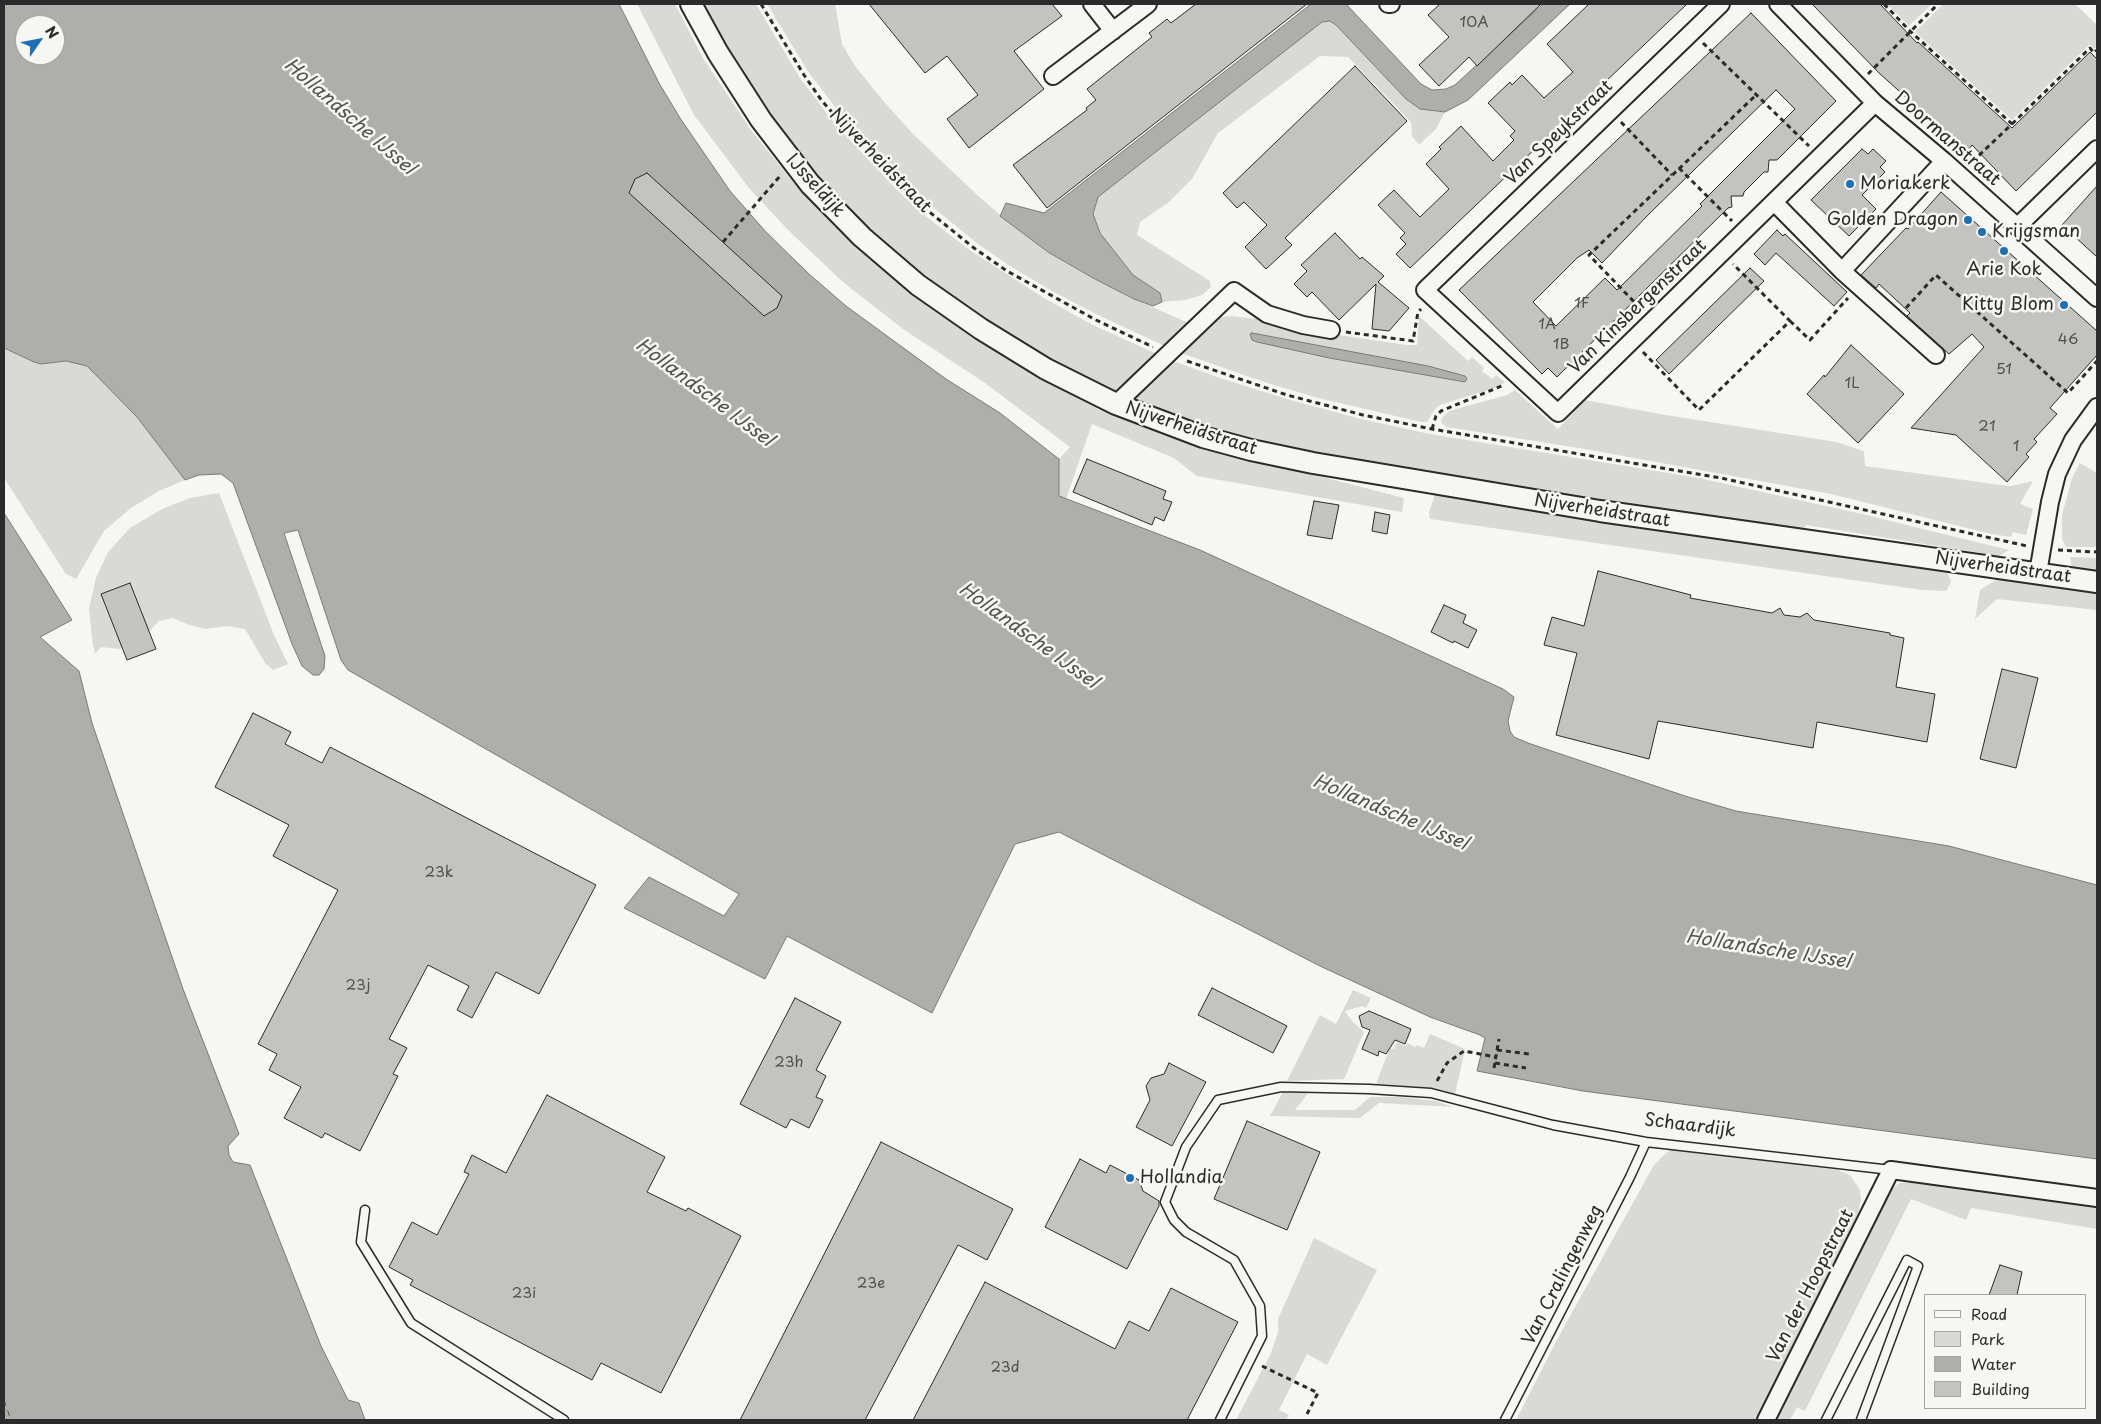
<!DOCTYPE html>
<style>
body{margin:0}
#map{position:relative;width:2101px;height:1424px;overflow:hidden;background:#f6f6f2;font-family:"Playpen Sans",sans-serif}
canvas{display:block}
.frame{position:absolute;inset:0;border:5px solid #2b2b2b;pointer-events:none}
.legend{position:absolute;left:1924px;top:1294px;width:162px;height:115px;box-sizing:border-box;background:#f6f6f2;border:1px solid #a5a5a2;margin:0;padding:6px 9px;list-style:none;font-size:15px;color:#2b2b2b}
.legend li{display:flex;align-items:center;gap:10px;height:25px}
.legend b{width:25px;border:1px solid #a5a5a2}
.north{position:absolute;left:15px;top:15px;width:50px;height:50px;box-sizing:border-box;background:#f6f6f2;border:1px solid #a5a5a2;border-radius:50%;rotate:57deg;font-size:14px;font-weight:700;line-height:20px;text-align:center;color:#2b2b2b}
.north::after{content:'';display:block;margin:auto;width:18px;height:22px;background:#1f6fb2;clip-path:polygon(50% 0,100% 100%,50% 72%,0 100%)}
</style>
<div id="map">
<canvas width="2101" height="1424"></canvas>
<div class="frame"></div>
<ul class="legend">
<li><b style="height:6px;background:#f6f6f2"></b>Road</li>
<li><b style="height:14px;background:#d9d9d5"></b>Park</li>
<li><b style="height:14px;background:#aeaeab"></b>Water</li>
<li><b style="height:14px;background:#c3c3c0"></b>Building</li>
</ul>
<div class="north">N</div>
</div>
<script>
const c = document.querySelector('canvas').getContext('2d');
c.lineJoin = 'round';
function paint(path, color) { c.fillStyle = color; c.fill(path, 'evenodd'); }
const shape = rows => new Path2D(rows.map(r => 'M' + r).join(''));
function trace(path, color, width, dash) { c.strokeStyle = color; c.lineWidth = width; c.lineCap = dash ? 'butt' : 'round'; c.setLineDash(dash || []); c.stroke(path); }
function write(font, color, halo, rows, align = 'center') {
  c.font = font + ' "Playpen Sans",sans-serif'; c.lineWidth = 5; c.setLineDash([]); c.textBaseline = 'middle'; c.strokeStyle = halo; c.fillStyle = color; for (const [text, x, y, turn = 0] of rows) {
    c.save(); c.translate(x, y); c.rotate((+turn || 0) * Math.PI / 180); c.textAlign = isNaN(turn) ? turn : align; if (halo) c.strokeText(text, 0, 0); c.fillText(text, 0, 0); c.restore();
  }
}
paint(shape([
 [637,4,675,4,703,58,751,130,793,182,847,236,891,275,961,328,1031,373,1100,410,1176,439,1404,498,1402,512,1197,476,1174,458,1092,424,1066,499,1059,496,1059,459,1070,447,985,383,903,329,843,282,788,230,749,188,694,115],
 [703,4,756,4,800,78,834,123,896,189,924,215,971,251,1044,298,1093,325,1159,355,1119,391,1111,392,1004,335,937,288,870,231,837,197,804,160,742,76,708,18],
 [767,4,835,4,842,44,855,66,886,104,914,135,974,192,1001,216,1048,252,1093,278,1134,299,1191,324,1167,347,1098,315,1050,290,1010,266,978,244,902,182,856,134,809,73],
 [1887,4,1932,4,1909,26],
 [1943,4,2075,4,2097,25,2097,46,2094,49,2090,44,2012,120,1915,32],
 [1322,21,1330,21,1336,25,1406,99,1432,111,1445,112,1436,129,1419,145,1412,136,1411,122,1348,57,1320,56,1218,133,1192,179,1169,202,1140,222,1137,235,1210,281,1211,287,1202,295,1185,300,1162,302,1160,293,1133,276,1100,233,1093,214,1098,197],
 [1230,316,1257,319,1323,338,1325,333,1407,345,1417,345,1419,316,1468,361,1472,357,1484,368,1482,371,1492,379,1496,375,1505,382,1498,387,1440,405,1435,409,1427,422,1421,422,1318,398,1264,382,1175,351,1216,318],
 [1252,333,1329,349,1467,379,1465,382,1329,358],
 [4,348,34,362,41,364,66,361,87,366,93,371,137,417,185,480,159,491,131,508,104,531,76,579,66,574,4,478],
 [1168,359,1220,378,1287,399,1361,419,1430,434,1699,478,1862,514,2009,550,1999,556,1806,525,1801,533,1433,474,1245,439,1140,404,1136,398,1138,390],
 [1515,390,1558,429,1585,400,1660,414,1836,442,1864,451,1865,466,2000,485,2011,486,2033,481,2020,504,2033,509,2026,535,2013,532,2011,537,1991,534,1831,494,1585,449,1447,427,1441,423,1442,418,1449,411,1507,395],
 [2080,463,2097,473,2097,547,2066,547,2062,539,2062,515,2072,478],
 [1437,489,1946,569,1951,582,1946,591,1922,590,1430,519,1429,512],
 [219,493,274,635,288,664,273,670,265,663,245,629,227,626,206,629,190,625,172,618,159,621,135,646,119,649,101,647,95,654,92,639,89,608,96,578,108,552,130,528,162,509,190,498],
 [2070,557,2097,558,2097,573,2072,568],
 [1999,578,2097,591,2097,610,1997,599,1975,619,1980,590],
 [1353,990,1371,998,1366,1008,1362,1006,1345,1011,1352,1021,1364,1032,1344,1079,1287,1081,1320,1015,1336,1024],
 [1430,1034,1465,1049,1455,1094,1434,1088,1376,1084,1390,1048,1394,1049,1397,1042,1406,1046,1407,1043,1415,1047,1417,1045,1424,1048],
 [1283,1092,1309,1092,1295,1110,1355,1110,1370,1097,1401,1097,1436,1101,1453,1107,1379,1103,1360,1118,1270,1116],
 [1672,1149,1838,1170,1850,1175,1860,1190,1861,1200,1858,1213,1757,1420,1516,1420,1560,1334,1654,1165,1667,1152],
 [1910,1182,2097,1206,2097,1229,1971,1208,1966,1220,1911,1199,1805,1411,1797,1407,1790,1420,1777,1420,1889,1193,1893,1187,1900,1183],
 [1314,1238,1377,1270,1327,1365,1307,1354,1279,1410,1289,1415,1286,1420,1236,1420,1270,1355,1278,1333,1278,1319]
]), '#d9d9d5');
const water = shape([
 [4,4,619,4,659,83,680,118,730,191,766,232,809,274,846,306,946,379,1000,413,1059,459,1059,496,1200,550,1503,689,1514,697,1508,721,1510,731,1514,737,1528,743,1685,796,1736,811,1949,846,2097,885,2097,1159,1583,1091,1477,1071,1485,1038,1480,1035,1430,1017,1320,966,1059,832,1015,844,932,1013,787,936,765,979,624,908,649,877,724,916,739,894,348,670,341,660,298,530,284,533,325,656,324,669,319,675,313,675,302,666,292,644,233,483,221,474,199,475,185,480,137,417,87,366,66,361,41,364,34,362,4,348,4,4],
 [25,25,55,25,55,55,25,55,25,25],
 [1311,4,1346,4,1421,84,1432,90,1446,89,1455,85,1543,4,1570,4,1468,100,1445,112,1420,109,1406,99,1336,25,1330,21,1322,22,1098,197,1093,214,1100,233,1133,275,1160,293,1162,302,1153,306,1134,299,1093,278,1048,252,1000,216,1006,203,1044,213,1311,4],
 [1252,333,1428,366,1465,376,1467,379,1465,382,1329,358,1257,342,1252,340,1250,334,1252,333],
 [4,513,72,620,40,637,79,671,92,723,183,989,239,1134,228,1146,229,1155,233,1162,250,1165,321,1346,348,1400,359,1403,365,1420,4,1420,4,513]
]);
paint(water, '#aeaeab');
trace(water, '#7a7a78', 1);
trace(shape([
 [4,1400,11,1420]
]), '#525251', 1, [6, 5]);
const building = shape([
 [869,4,1052,4,1062,16,1014,51,1044,89,969,148,947,119,978,95,947,56,925,73,869,4],
 [1196,4,1307,4,1047,208,1013,165,1087,110,1086,108,1096,100,1087,89,1152,37,1149,33,1167,19,1171,23,1196,4],
 [1440,4,1541,4,1477,66,1469,57,1439,86,1419,65,1449,37,1428,15,1440,4],
 [1589,4,1687,4,1410,268,1396,254,1406,244,1400,238,1405,233,1378,205,1394,190,1420,217,1449,189,1426,164,1441,149,1439,147,1461,126,1493,161,1514,140,1510,136,1515,131,1488,103,1510,82,1512,85,1522,75,1544,98,1573,72,1547,44,1589,4],
 [1812,4,1880,4,1917,43,1918,42,2012,128,2090,52,2097,59,2097,112,2016,191,1972,145,1967,152,1879,73,1812,4],
 [1751,13,1836,101,1777,160,1769,160,1768,172,1764,172,1744,192,1743,196,1731,196,1732,207,1728,208,1557,377,1548,368,1542,374,1459,290,1751,13],
 [1776,90,1795,109,1700,204,1702,206,1617,290,1605,278,1556,326,1533,302,1577,258,1589,250,1602,263,1649,214,1776,90],
 [1355,66,1407,121,1285,238,1292,245,1266,269,1245,247,1267,225,1244,202,1237,208,1223,193,1355,66],
 [1862,149,1868,154,1873,149,1886,161,1880,167,1885,172,1862,195,1876,209,1849,236,1811,200,1862,149],
 [647,173,782,296,777,308,764,316,629,193,635,179,647,173],
 [2097,186,2097,257,2062,225,2097,186],
 [1941,192,2097,331,2097,355,2050,408,2057,414,2034,439,2037,442,2026,454,2029,457,2007,482,1956,435,1911,428,1984,347,1972,334,1949,354,1907,316,1910,313,1879,284,1876,288,1861,275,1906,228,1908,229,1941,192],
 [1777,230,1783,236,1785,234,1847,292,1834,306,1776,253,1765,265,1754,254,1777,230],
 [1335,233,1360,259,1362,257,1384,276,1378,282,1409,308,1389,331,1372,329,1376,284,1339,320,1312,292,1307,297,1294,284,1307,271,1301,265,1335,233],
 [1750,268,1764,281,1669,374,1656,360,1750,268],
 [1851,345,1904,394,1858,443,1807,394,1824,375,1825,377,1851,345],
 [1087,459,1166,491,1163,499,1172,502,1164,521,1155,517,1152,525,1073,492,1087,459],
 [1314,501,1339,505,1332,539,1307,535,1314,501],
 [1375,512,1390,515,1387,534,1372,531,1375,512],
 [1598,571,1691,595,1690,598,1772,613,1780,608,1784,615,1800,617,1807,613,1814,620,1890,633,1890,635,1904,638,1896,687,1935,694,1927,742,1817,722,1813,748,1658,721,1649,759,1556,735,1577,653,1544,645,1547,634,1552,617,1584,626,1598,571],
 [130,583,156,649,127,660,101,594,130,583],
 [1444,605,1466,615,1463,623,1477,630,1468,648,1454,641,1453,643,1431,632,1444,605],
 [2002,669,2038,678,2016,768,1980,759,2002,669],
 [253,713,291,732,285,744,322,763,330,747,596,885,539,994,496,972,472,1018,457,1010,469,986,428,965,389,1039,407,1048,393,1074,398,1076,360,1151,325,1133,322,1138,284,1118,301,1087,269,1070,277,1054,258,1044,338,890,273,856,289,825,215,787,253,713],
 [1212,988,1287,1026,1273,1053,1198,1015,1212,988],
 [795,998,841,1022,816,1070,826,1076,816,1097,823,1100,809,1128,791,1119,786,1128,740,1104,795,998],
 [1369,1011,1411,1029,1405,1044,1395,1040,1386,1054,1379,1051,1378,1056,1362,1049,1370,1030,1362,1027,1359,1016,1369,1011],
 [1169,1063,1206,1082,1172,1146,1136,1127,1150,1100,1146,1086,1151,1078,1164,1074,1169,1063],
 [547,1095,665,1157,647,1192,686,1211,688,1208,741,1236,661,1393,601,1363,592,1380,410,1285,413,1280,389,1267,412,1222,437,1235,469,1174,464,1172,472,1155,506,1173,547,1095],
 [1247,1121,1320,1152,1287,1230,1214,1199,1247,1121],
 [881,1142,1013,1209,987,1260,958,1245,865,1420,740,1420,881,1142],
 [1080,1159,1106,1173,1110,1165,1139,1180,1143,1191,1159,1201,1159,1206,1127,1269,1045,1227,1080,1159],
 [2000,1265,2022,1272,2017,1295,1989,1295,2000,1265],
 [985,1282,1115,1349,1129,1321,1149,1331,1171,1288,1238,1322,1187,1420,913,1420,985,1282]
]);
paint(building, '#c3c3c0');
trace(building, '#2b2b2b', 1);
const service = shape([
 [365,1210,361,1242,411,1323,564,1420],
 [1220,1420,1262,1336,1260,1306,1234,1260,1186,1232,1174,1220,1165,1202,1186,1147,1218,1100,1281,1087,1369,1089,1431,1093,1553,1125,1646,1142,1891,1170],
 [1505,1420,1630,1177,1646,1142],
 [1826,1420,1907,1260,1918,1266,1861,1420]
]);
const minor = shape([
 [1092,4,1113,31],
 [1388,4,1391,4],
 [1721,4,1425,290,1558,413,1875,103],
 [1778,4,1875,103,1944,161,2097,298],
 [1053,76,1148,4],
 [1774,202,1842,271,1944,161],
 [2017,227,2097,149],
 [1842,271,1936,355],
 [1116,404,1234,291,1267,314,1303,325,1331,330],
 [2038,573,2050,502,2057,474,2073,440,2097,407],
 [1766,1420,1891,1170,2097,1198]
]);
const tertiary = shape([
 [691,4,718,53,761,120,810,184,862,237,918,285,981,329,1046,369,1116,404,1203,437,1251,450,1313,463,1600,511,2097,582]
]);
trace(service, '#2b2b2b', 11);
trace(minor, '#2b2b2b', 20);
trace(tertiary, '#2b2b2b', 24);
trace(shape([
 [761,4,804,75,822,101,880,166,927,210,974,248,1007,271,1096,320,1153,347],
 [1884,4,1910,31,2012,124,1971,163],
 [1703,43,1809,146],
 [1868,74,1938,4],
 [1621,122,1672,175],
 [2012,124,2090,48,2094,53,2097,50],
 [1679,168,1732,221],
 [723,242,780,176],
 [1640,308,1589,255,1755,96],
 [1906,308,1936,275,2068,393,2097,361],
 [1790,321,1810,340,1848,298],
 [1346,332,1413,341,1418,312,1421,309],
 [1643,352,1699,410,1790,321,1733,264],
 [1187,361,1287,395,1363,415,1432,429,1721,478,2027,546],
 [1432,429,1436,416,1441,411,1504,385],
 [2058,550,2097,552],
 [1497,1050,1529,1054],
 [1495,1063,1526,1068],
 [1494,1068,1499,1039],
 [1437,1081,1447,1063,1464,1051,1496,1057],
 [1262,1366,1318,1393,1307,1414]
]), '#2b2b2b', 3, [5, 4]);
trace(service, '#f6f6f2', 8);
trace(minor, '#f6f6f2', 16);
trace(tertiary, '#f6f6f2', 20);
for (const [x, y, r, color] of [
 [1850,184,5,"#1f6fb2"],
 [1968,220,5,"#1f6fb2"],
 [1982,232,5,"#1f6fb2"],
 [2004,251,5,"#1f6fb2"],
 [2064,305,5,"#1f6fb2"],
 [1130,1178,5,"#1f6fb2"]
]) { const dot = new Path2D(); dot.arc(x, y, r, 0, 2 * Math.PI); c.fillStyle = color; c.fill(dot); trace(dot, '#f6f6f2', 2); }
write('15px', '#515150', null, [
 ["10A",1474,23],
 ["1F",1582,304],
 ["1A",1547,325],
 ["46",2068,340],
 ["1B",1561,345],
 ["51",2004,370],
 ["1L",1852,384],
 ["21",1987,427],
 ["1",2016,447],
 ["23k",439,873],
 ["23j",358,986],
 ["23h",789,1063],
 ["23e",871,1284],
 ["23i",524,1294],
 ["23d",1005,1368]
]);
write('18px', '#2b2b2b', '#f6f6f2', [
 ["Van Speykstraat",1559,133,-44],
 ["Doormanstraat",1947,139,41],
 ["Nijverheidstraat",880,161,46],
 ["IJsseldijk",815,186,48],
 ["Van Kinsbergenstraat",1638,307,-44],
 ["Nijverheidstraat",1191,429,18],
 ["Nijverheidstraat",1602,511,9],
 ["Nijverheidstraat",2003,568,8],
 ["Schaardijk",1690,1126,7],
 ["Van Cralingenweg",1563,1275,-63],
 ["Van der Hoopstraat",1811,1286,-63]
]);
write('18px', '#2b2b2b', '#f6f6f2', [
 ["Moriakerk",1860,184],
 ["Golden Dragon",1958,220,"right"],
 ["Krijgsman",1992,232],
 ["Arie Kok",2004,270,"center"],
 ["Kitty Blom",2054,305,"right"],
 ["Hollandia",1140,1178]
], 'left');
write('italic 19px', '#525251', '#f6f6f2', [
 ["Hollandsche IJssel",349,117,41],
 ["Hollandsche IJssel",704,393,37],
 ["Hollandsche IJssel",1028,636,36],
 ["Hollandsche IJssel",1390,813,23],
 ["Hollandsche IJssel",1768,950,9]
]);
</script>
